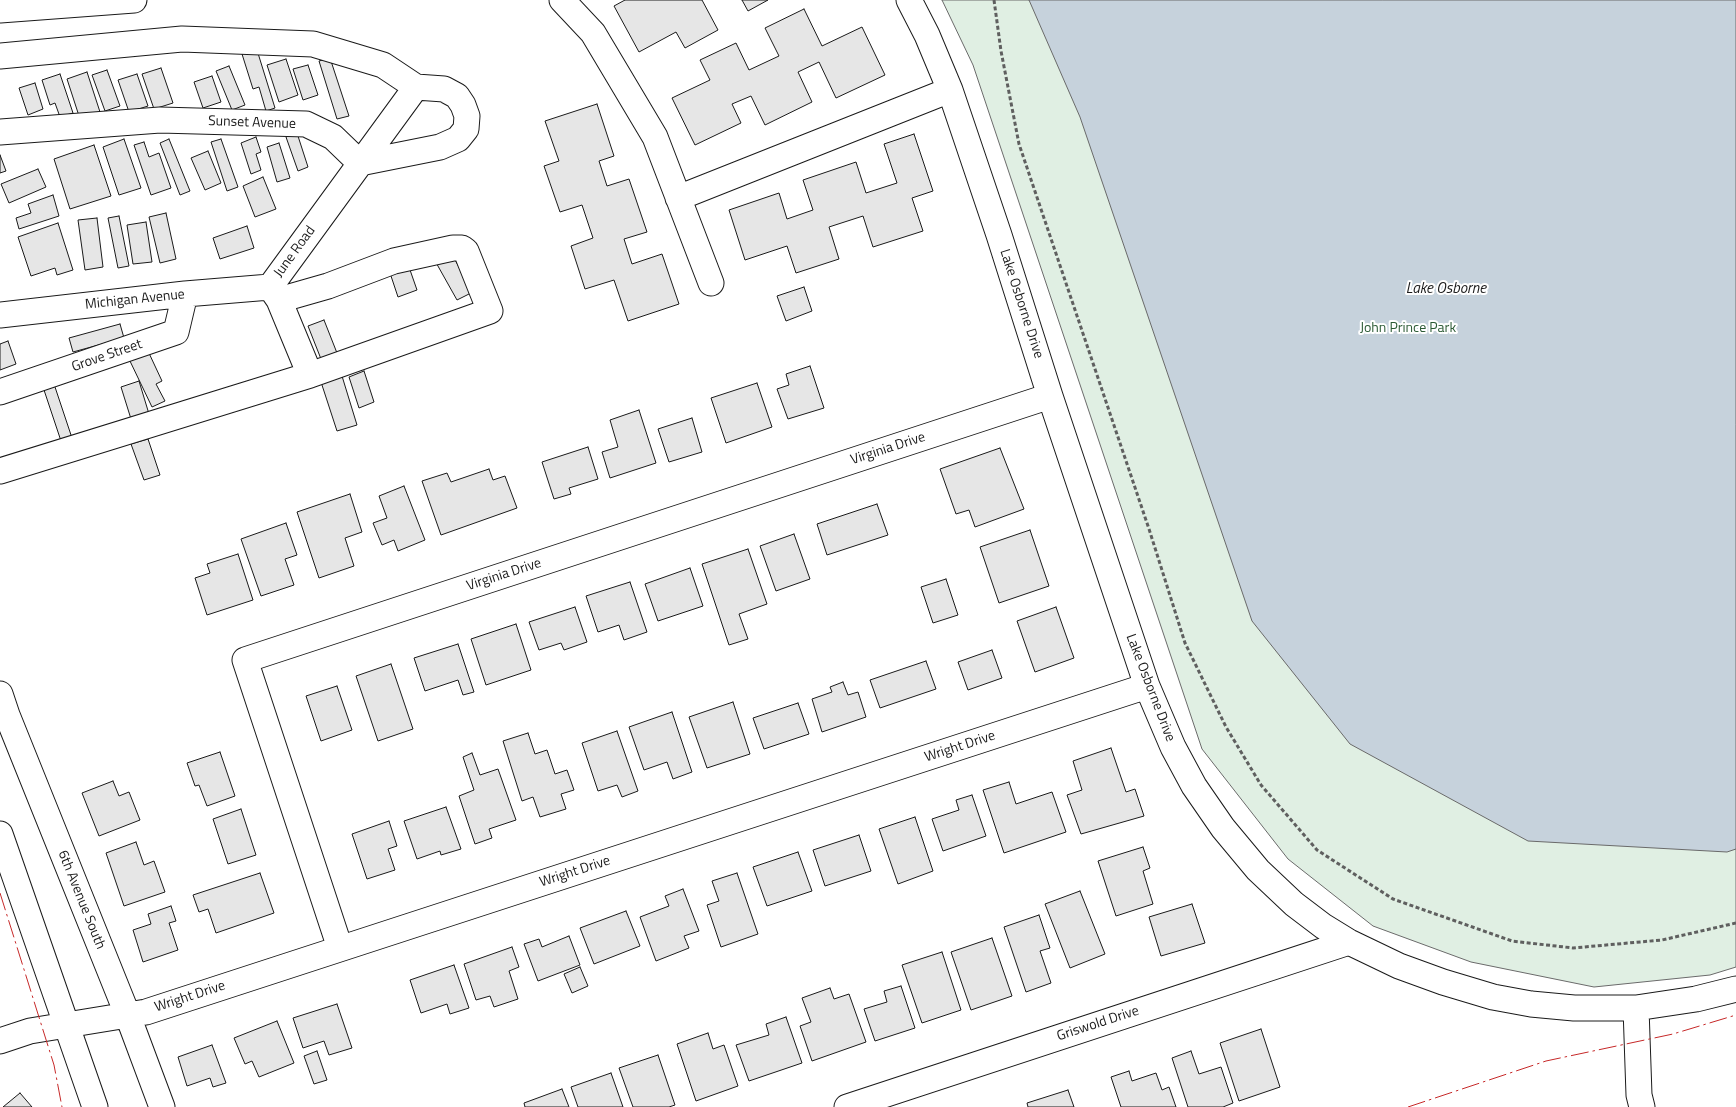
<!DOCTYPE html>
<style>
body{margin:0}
canvas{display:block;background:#fff}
</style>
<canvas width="1736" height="1107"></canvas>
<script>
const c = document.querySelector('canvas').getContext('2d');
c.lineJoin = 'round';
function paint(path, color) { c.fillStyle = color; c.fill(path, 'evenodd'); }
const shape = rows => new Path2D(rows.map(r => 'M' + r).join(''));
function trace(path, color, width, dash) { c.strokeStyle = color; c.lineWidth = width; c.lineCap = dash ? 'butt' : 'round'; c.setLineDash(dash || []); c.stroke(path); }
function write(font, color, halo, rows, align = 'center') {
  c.font = font + ' "Titillium Web",sans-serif'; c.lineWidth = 4; c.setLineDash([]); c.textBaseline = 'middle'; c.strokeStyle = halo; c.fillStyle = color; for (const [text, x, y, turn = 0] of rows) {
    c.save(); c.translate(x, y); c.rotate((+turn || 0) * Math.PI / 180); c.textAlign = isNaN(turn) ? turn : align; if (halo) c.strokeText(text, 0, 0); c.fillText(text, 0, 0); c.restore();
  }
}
const green = shape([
 [942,0,1736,0,1736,967,1710,975,1594,987,1471,962,1373,926,1288,859,1202,749,973,65,942,0]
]);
paint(green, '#e0efe3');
trace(green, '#6a6a6a', 1);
const water = shape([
 [1029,0,1736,0,1736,849,1727,852,1528,841,1350,744,1252,621,1080,117,1029,0]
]);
paint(water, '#c6d2dc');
trace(water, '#6a6a6a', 1);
const building = shape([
 [625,0,702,0,718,30,685,48,676,32,639,52,614,6,625,0],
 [742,0,768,0,748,11,742,0],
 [804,9,822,46,862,27,885,75,836,98,819,62,798,72,812,102,765,125,751,96,732,104,741,123,695,145,672,98,710,80,700,60,736,43,749,70,779,56,765,28,804,9],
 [257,50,275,108,266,111,259,87,253,89,242,54,257,50],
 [330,58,349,116,337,119,319,61,330,58],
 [286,59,298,95,279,102,267,65,286,59],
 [308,65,318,95,303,100,293,69,308,65],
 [229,66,245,105,232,110,216,71,229,66],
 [161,68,173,103,154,109,142,74,161,68],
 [107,70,120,106,105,111,92,75,107,70],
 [87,72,100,112,80,119,67,79,87,72],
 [60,74,73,113,60,117,55,103,50,105,42,80,60,74],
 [137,74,148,106,129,112,118,80,137,74],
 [212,76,221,102,203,108,194,82,212,76],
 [35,83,43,109,28,115,19,88,35,83],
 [597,104,614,156,599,161,607,186,629,179,647,232,624,239,632,264,662,254,679,304,628,321,614,280,585,289,571,246,593,238,582,205,560,212,544,166,559,161,545,121,597,104],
 [297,133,308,167,298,171,286,137,297,133],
 [914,134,933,191,912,198,923,231,873,247,863,216,829,227,839,259,796,273,787,246,745,260,729,210,779,193,787,219,813,210,803,180,856,162,866,193,897,183,884,144,914,134],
 [256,137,261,152,256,154,261,170,251,174,241,143,256,137],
 [124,139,141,188,119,195,103,147,124,139],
 [169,139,190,191,180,195,160,143,169,139],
 [221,139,238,187,227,191,211,142,221,139],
 [144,142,149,157,159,153,171,188,151,195,134,145,144,142],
 [279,143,290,178,277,182,267,147,279,143],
 [94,145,111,196,70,209,54,159,94,145],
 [208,151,221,183,205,190,191,158,208,151],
 [0,155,6,171,0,173,0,155],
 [38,169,46,187,9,203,1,184,38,169],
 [263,177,276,209,255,217,243,186,263,177],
 [53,195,59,216,19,229,16,218,31,213,28,204,53,195],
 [166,213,176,259,160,263,149,217,166,213],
 [119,216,129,266,118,268,108,218,119,216],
 [97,218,103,267,85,270,78,220,97,218],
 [146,222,152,262,133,264,127,225,146,222],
 [58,223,73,270,57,275,55,268,31,276,18,237,58,223],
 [247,226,254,248,220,259,213,238,247,226],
 [450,251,473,292,457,300,434,259,450,251],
 [409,267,417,290,398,297,390,273,409,267],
 [804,287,812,311,786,321,777,296,804,287],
 [324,320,337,353,321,359,308,326,324,320],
 [120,324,124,338,73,352,69,338,120,324],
 [8,341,16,364,0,370,0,344,8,341],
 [148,351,162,381,156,384,165,401,152,407,129,359,148,351],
 [810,366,824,408,788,419,777,389,789,385,786,374,810,366],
 [364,371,374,402,359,408,349,377,364,371],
 [342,376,357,425,337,431,321,382,342,376],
 [53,381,72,438,61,441,42,384,53,381],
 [139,381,149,414,131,419,121,387,139,381],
 [757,383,772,427,726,443,711,398,757,383],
 [639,410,656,463,610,478,602,452,618,447,610,420,639,410],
 [692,418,702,452,669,462,658,429,692,418],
 [148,439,160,475,144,480,131,444,148,439],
 [588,447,598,479,569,488,571,494,554,499,542,462,588,447],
 [1000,448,1024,509,975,527,969,510,956,514,940,469,1000,448],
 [489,469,493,480,505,476,517,508,441,535,422,481,447,473,451,482,489,469],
 [404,486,425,540,398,551,394,540,382,545,373,523,387,518,379,496,404,486],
 [350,494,362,532,345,538,354,566,319,578,297,512,350,494],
 [877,504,888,535,827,555,817,524,877,504],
 [286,523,297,555,285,559,294,585,261,596,241,539,286,523],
 [1030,530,1049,586,999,603,980,547,1030,530],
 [794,534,810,579,776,591,760,546,794,534],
 [748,549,767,604,739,614,748,639,729,645,702,564,748,549],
 [238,554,253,600,207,615,195,578,210,573,207,564,238,554],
 [690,568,703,606,658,621,645,584,690,568],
 [946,579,958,615,933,623,921,587,946,579],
 [630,582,647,632,624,640,619,625,598,632,586,596,630,582],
 [575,607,587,642,564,650,561,643,539,650,529,622,575,607],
 [1056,607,1074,658,1035,672,1017,621,1056,607],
 [516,624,531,670,486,685,471,639,516,624],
 [458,644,474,692,463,695,458,680,425,691,414,658,458,644],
 [992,650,1002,678,968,690,958,662,992,650],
 [926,661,936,689,880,708,870,680,926,661],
 [391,664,413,729,378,741,356,676,391,664],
 [843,682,848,695,858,692,866,717,822,732,812,699,832,692,830,687,843,682],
 [337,686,352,730,321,741,306,696,337,686],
 [733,702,750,754,707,768,689,717,733,702],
 [798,703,809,734,764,749,753,718,798,703],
 [672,712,692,772,673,779,667,762,644,770,629,727,672,712],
 [617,731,638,791,622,797,617,785,598,791,582,743,617,731],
 [528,733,535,754,547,750,555,774,567,770,574,790,561,794,566,809,540,817,533,797,522,801,503,741,528,733],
 [1111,748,1126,792,1135,789,1144,816,1081,834,1067,795,1082,790,1073,761,1111,748],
 [220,752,235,796,207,806,199,785,195,786,187,763,220,752],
 [472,753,480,775,498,769,516,820,489,829,492,838,475,844,459,796,474,790,463,757,472,753],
 [113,781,119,796,129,792,140,820,99,836,82,793,113,781],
 [1009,782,1016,804,1052,792,1066,832,1004,853,983,790,1009,782],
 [972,795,986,836,943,851,932,819,959,810,956,800,972,795],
 [446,807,461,849,441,855,440,851,417,859,404,821,446,807],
 [241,809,256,855,228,864,213,819,241,809],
 [915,817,933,871,898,884,879,829,915,817],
 [389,821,397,846,388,849,395,870,367,879,352,834,389,821],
 [859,835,871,871,825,886,813,850,859,835],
 [136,842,144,865,154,861,165,892,124,906,106,853,136,842],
 [1143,847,1150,868,1143,871,1153,904,1116,916,1098,861,1143,847],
 [798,852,812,891,767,906,753,867,798,852],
 [260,873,274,913,216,933,208,909,199,912,193,895,260,873],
 [737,873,758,934,721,947,707,905,719,901,712,881,737,873],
 [683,889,699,931,684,936,689,948,656,961,640,917,669,906,665,896,683,889],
 [1080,891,1105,954,1070,968,1045,904,1080,891],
 [1192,904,1205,943,1161,956,1149,917,1192,904],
 [171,906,176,921,169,923,178,950,143,962,133,930,151,924,148,914,171,906],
 [626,911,640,946,594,964,580,928,626,911],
 [1039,915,1050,948,1040,951,1051,983,1026,992,1004,927,1039,915],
 [569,936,580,965,538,981,524,944,539,939,542,947,569,936],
 [992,938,1012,996,971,1010,951,952,992,938],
 [512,947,519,967,509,971,518,999,494,1007,490,996,476,1000,464,964,512,947],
 [942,952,961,1010,922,1023,902,965,942,952],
 [454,965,469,1008,450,1014,447,1004,421,1013,410,980,454,965],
 [580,967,588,986,572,993,564,974,580,967],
 [901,986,915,1028,875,1041,864,1009,887,1002,884,991,901,986],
 [830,988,834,999,849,994,866,1042,812,1061,800,1026,811,1022,802,998,830,988],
 [337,1004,352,1048,329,1055,324,1041,303,1048,293,1018,337,1004],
 [786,1017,802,1063,749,1081,736,1045,769,1035,766,1024,786,1017],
 [277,1021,294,1063,259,1077,252,1061,245,1064,234,1038,277,1021],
 [1261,1029,1280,1087,1239,1101,1220,1043,1261,1029],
 [708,1033,713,1049,724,1045,738,1086,696,1101,677,1044,708,1033],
 [212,1045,226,1083,213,1087,210,1078,187,1086,178,1057,212,1045],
 [317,1051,327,1080,314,1084,304,1056,317,1051],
 [1191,1051,1199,1074,1221,1067,1233,1103,1223,1107,1188,1107,1172,1058,1191,1051],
 [658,1055,675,1105,669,1107,633,1107,619,1068,658,1055],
 [1129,1071,1132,1081,1156,1073,1162,1090,1169,1087,1176,1107,1121,1107,1111,1077,1129,1071],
 [611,1073,623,1107,578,1107,571,1087,611,1073],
 [562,1089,569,1107,525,1107,524,1103,562,1089],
 [1068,1090,1074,1107,1028,1107,1027,1103,1068,1090],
 [20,1093,32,1107,3,1107,20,1093]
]);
paint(building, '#e6e6e6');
trace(building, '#1a1a1a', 1);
const minor = shape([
 [562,0,593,33,655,137,711,283],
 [909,0,927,35,950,90,999,235,1050,396,1147,686,1173,747,1194,786,1223,828,1258,870,1294,904,1323,926,1349,942,1399,966,1443,982,1493,997,1531,1004,1574,1008,1636,1008,1696,999,1736,989],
 [0,10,134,0],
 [0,56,182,39,313,44,383,65,416,87,270,287,279,300,310,375],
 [0,132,160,120,306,124,333,137,360,163,440,147,458,139,466,129,467,116,463,105,457,96,444,89,416,87],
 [678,198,950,90],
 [0,315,185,294,270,287],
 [0,392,176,332,185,294],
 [0,471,310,375,490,311,466,251,462,248,453,248,394,261,328,286,279,300],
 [0,694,7,715,128,1016,162,1107],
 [0,834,95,1107],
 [340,948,245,660,1050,396],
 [1636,1008,1639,1095,1642,1107],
 [0,1041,30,1031,146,1012,1147,686],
 [847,1107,1349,942]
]);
trace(minor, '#1a1a1a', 27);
trace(shape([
 [994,0,1001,51,1019,144,1149,529,1185,643,1226,727,1261,785,1317,850,1393,899,1512,941,1573,948,1662,940,1736,923]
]), '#5f5f5f', 3, [4, 2.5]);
trace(minor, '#fff', 25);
trace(shape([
 [0,893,54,1065,62,1107],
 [1408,1107,1546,1061,1673,1034,1736,1015]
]), '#c62828', 1, [18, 4, 2.5, 4]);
write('14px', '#1a1a1a', '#fff', [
 ["Sunset Avenue",252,123,2],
 ["June Road",295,252,-54],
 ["Michigan Avenue",135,300,-6],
 ["Lake Osborne Drive",1021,304,72],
 ["Grove Street",107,356,-19],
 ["Virginia Drive",888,449,-18],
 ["Virginia Drive",504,575,-18],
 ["Lake Osborne Drive",1150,688,69],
 ["Wright Drive",960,747,-18],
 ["Wright Drive",575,872,-18],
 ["6th Avenue South",81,900,68],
 ["Wright Drive",190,997,-18],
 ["Griswold Drive",1098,1024,-18]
]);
write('14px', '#2b5a34', '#fff', [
 ["John Prince Park",1408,329]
]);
write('italic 15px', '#1a1a1a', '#fff', [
 ["Lake Osborne",1446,289]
]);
</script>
